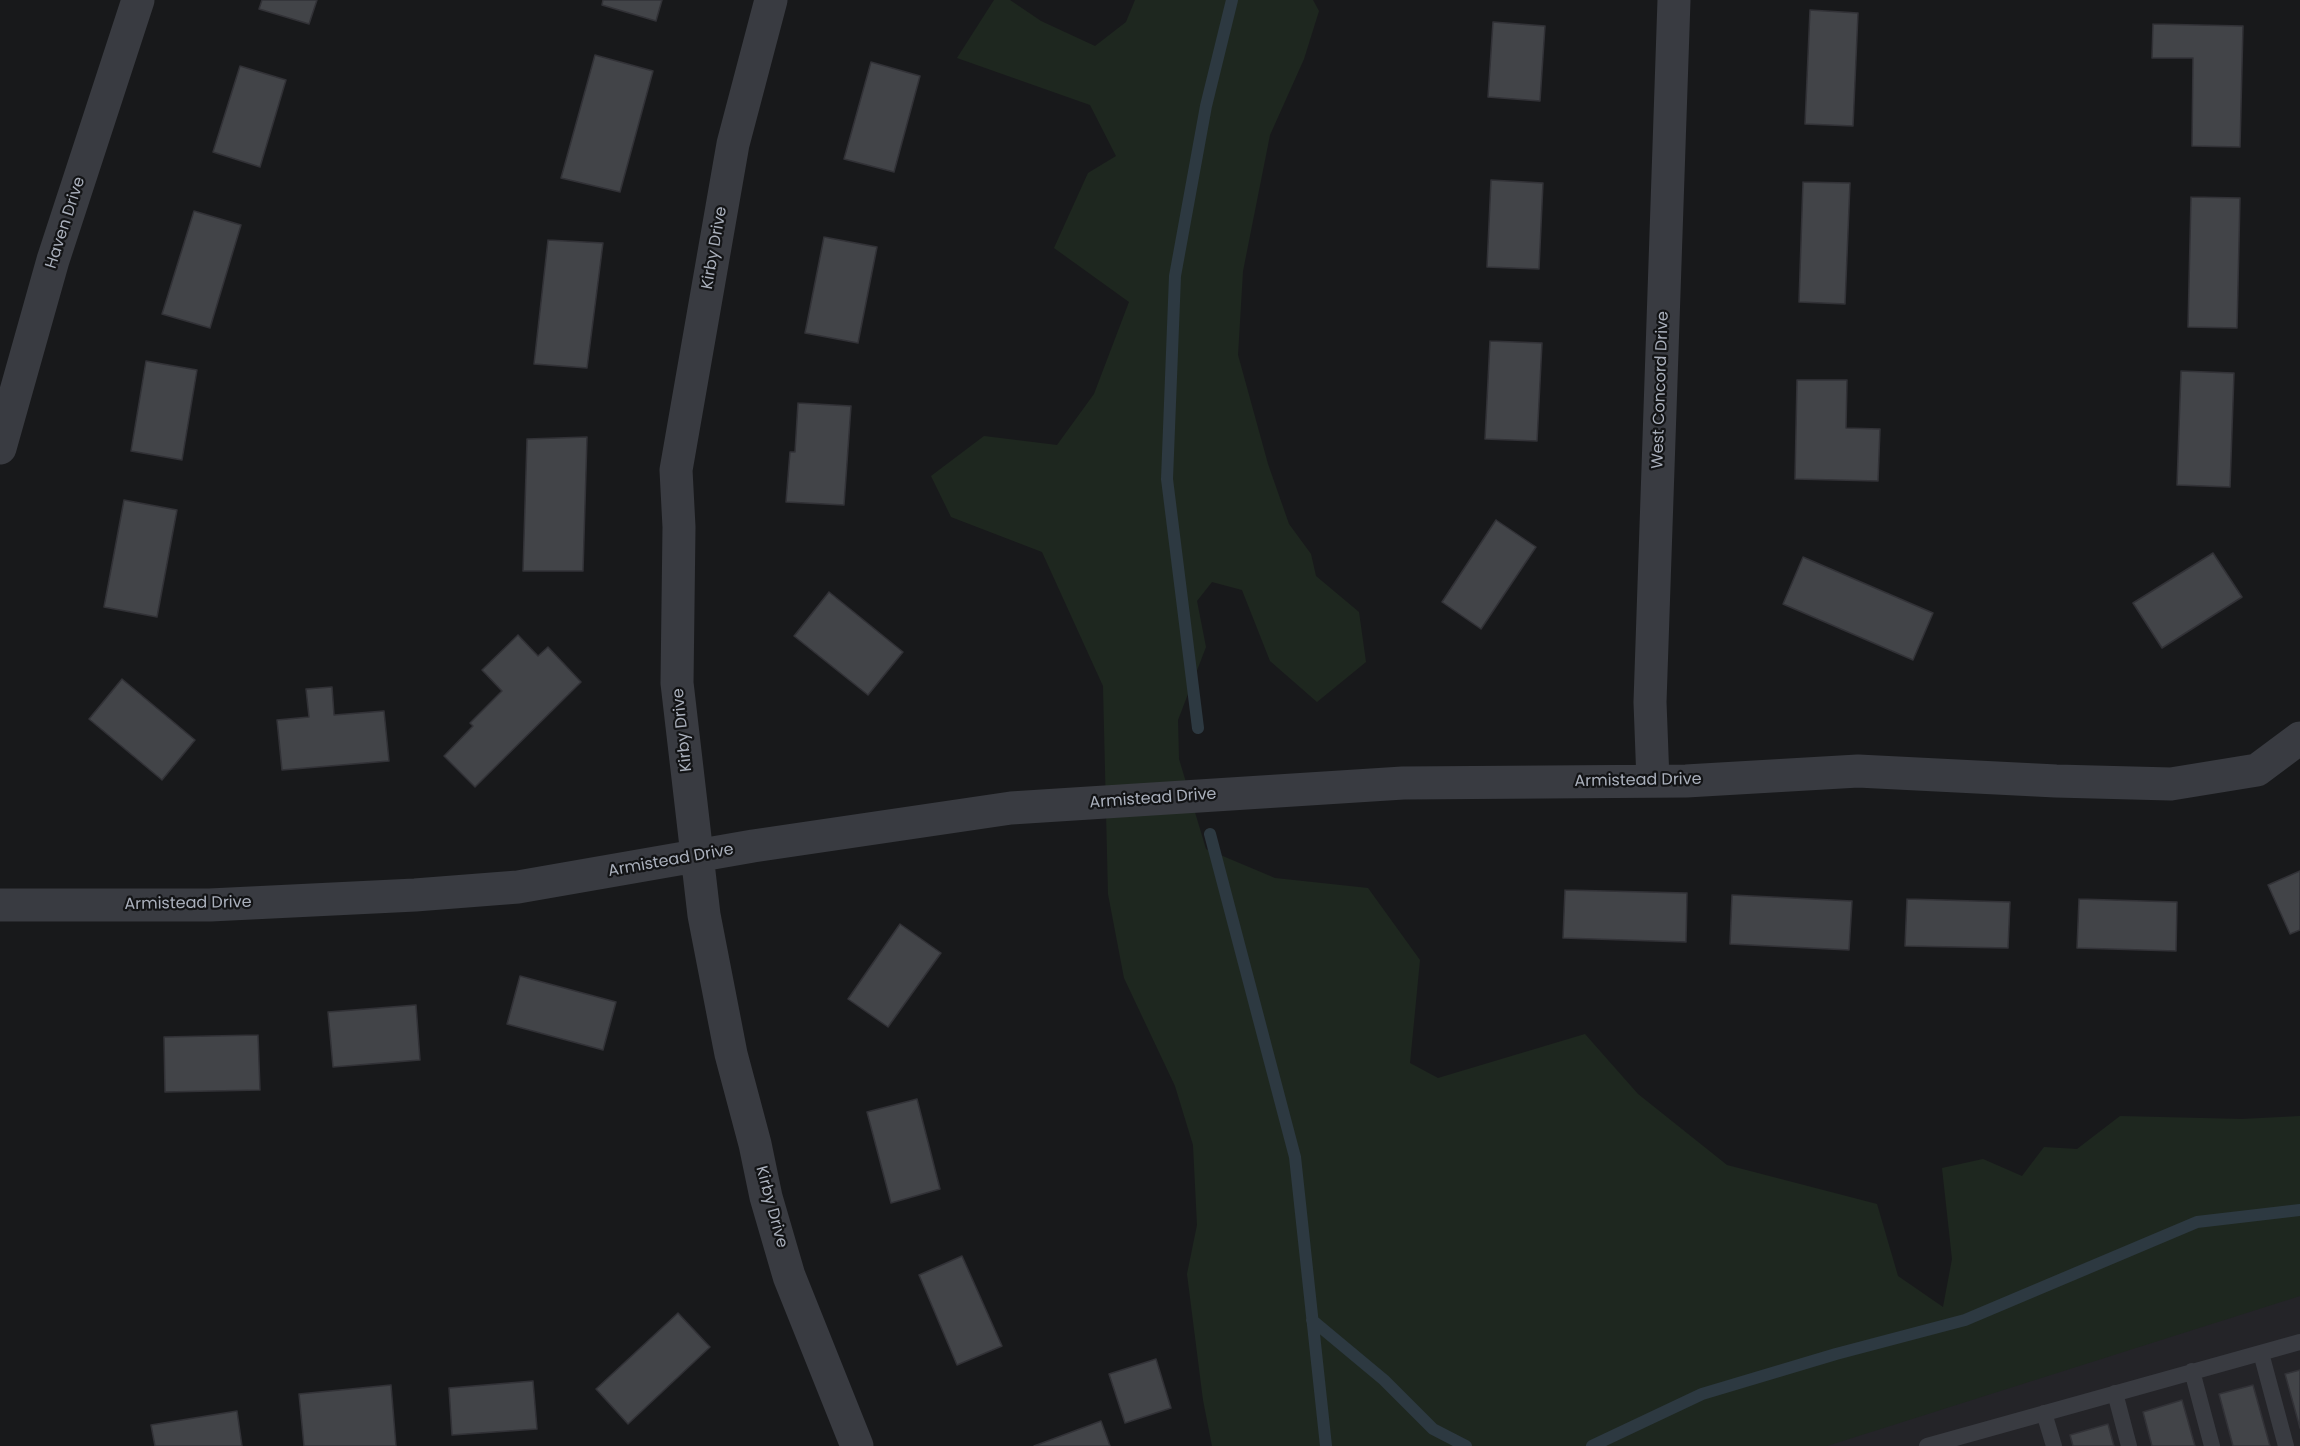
<!DOCTYPE html>
<style>
body{margin:0}
canvas{display:block;background:#18191b}
</style>
<canvas width="2300" height="1446"></canvas>
<script>
const c = document.querySelector('canvas').getContext('2d');
c.lineJoin = 'round';
function paint(path, color) { c.fillStyle = color; c.fill(path, 'evenodd'); }
const shape = rows => new Path2D(rows.map(r => 'M' + r).join(''));
function trace(path, color, width, dash) { c.strokeStyle = color; c.lineWidth = width; c.lineCap = dash ? 'butt' : 'round'; c.setLineDash(dash || []); c.stroke(path); }
function write(font, color, halo, rows, align = 'center') {
  c.font = font + ' Poppins,sans-serif'; c.lineWidth = 4.5; c.setLineDash([]); c.textBaseline = 'middle'; c.strokeStyle = halo; c.fillStyle = color; for (const [text, x, y, turn = 0] of rows) {
    c.save(); c.translate(x, y); c.rotate((+turn || 0) * Math.PI / 180); c.textAlign = isNaN(turn) ? turn : align; if (halo) c.strokeText(text, 0, 0); c.fillText(text, 0, 0); c.restore();
  }
}
paint(shape([
 [2300,1283,2300,1446,1779,1446]
]), '#242428');
paint(shape([
 [994,0,1010,0,1041,21,1095,46,1126,22,1135,0,1313,0,1319,11,1304,59,1270,135,1243,271,1238,355,1268,464,1289,524,1311,554,1316,576,1359,612,1366,662,1317,702,1270,661,1242,590,1212,582,1197,601,1206,647,1178,720,1179,759,1206,849,1275,878,1368,888,1420,960,1410,1063,1438,1078,1585,1034,1638,1094,1727,1165,1877,1204,1898,1276,1943,1307,1952,1259,1942,1168,1983,1159,2022,1176,2044,1147,2077,1149,2120,1116,2242,1119,2300,1116,2300,1296,1827,1446,1212,1446,1203,1400,1187,1274,1197,1225,1193,1145,1175,1086,1124,978,1108,894,1103,686,1042,552,951,517,931,476,984,436,1057,445,1094,394,1129,302,1054,248,1088,173,1116,156,1090,105,957,58]
]), '#1e271f');
trace(shape([
 [1198,728,1167,479,1175,276,1206,106,1232,0],
 [1210,834,1295,1157,1326,1446],
 [1312,1320,1384,1380,1433,1429,1466,1446],
 [1592,1446,1702,1394,1836,1354,1965,1320,2197,1222,2300,1210]
]), '#2d3941', 12);
const building = shape([
 [262,0,317,0,309,24,259,9,262,0],
 [603,0,662,0,656,21,602,5,603,0],
 [1810,10,1858,13,1853,126,1805,124,1810,10],
 [1493,22,1545,26,1540,101,1488,97,1493,22],
 [2153,24,2243,26,2240,147,2192,146,2193,58,2152,58,2153,24],
 [595,55,653,71,620,192,561,178,595,55],
 [871,62,920,76,894,172,844,159,871,62],
 [240,66,286,80,260,167,213,152,240,66],
 [1491,180,1543,183,1539,269,1487,267,1491,180],
 [1803,182,1850,183,1845,304,1799,302,1803,182],
 [2191,197,2240,198,2237,328,2188,327,2191,197],
 [194,211,241,225,210,328,162,314,194,211],
 [824,237,877,247,858,343,805,333,824,237],
 [548,240,603,243,587,368,534,364,548,240],
 [1490,341,1542,343,1537,441,1485,439,1490,341],
 [146,361,197,370,182,460,131,451,146,361],
 [2181,371,2234,373,2230,487,2177,485,2181,371],
 [1797,380,1847,380,1846,428,1880,429,1878,481,1795,479,1797,380],
 [798,403,851,406,844,505,786,502,790,452,795,452,798,403],
 [587,437,583,571,523,571,527,439,587,437],
 [124,500,177,510,157,617,104,607,124,500],
 [1496,520,1536,547,1481,629,1442,602,1496,520],
 [2213,553,2242,597,2162,648,2133,603,2213,553],
 [1803,557,1933,613,1913,660,1783,604,1803,557],
 [829,592,903,652,868,695,794,636,829,592],
 [518,635,538,656,548,647,581,682,475,787,444,756,473,726,470,723,502,691,482,670,518,635],
 [122,679,195,740,162,780,89,719,122,679],
 [332,687,334,715,384,711,389,761,282,770,277,720,309,717,306,689,332,687],
 [2300,871,2300,930,2290,934,2268,885,2300,871],
 [1565,890,1687,893,1686,942,1563,938,1565,890],
 [1732,895,1852,901,1849,950,1730,944,1732,895],
 [1907,899,2010,902,2008,948,1905,946,1907,899],
 [2079,899,2177,902,2176,951,2077,948,2079,899],
 [900,924,941,953,888,1027,848,999,900,924],
 [520,976,616,1002,603,1050,507,1024,520,976],
 [416,1005,420,1060,333,1067,328,1012,416,1005],
 [258,1035,260,1090,165,1092,164,1037,258,1035],
 [917,1099,940,1189,891,1203,867,1112,917,1099],
 [962,1256,1002,1346,957,1365,919,1275,962,1256],
 [678,1313,710,1347,628,1424,596,1389,678,1313],
 [1156,1359,1171,1408,1125,1423,1109,1374,1156,1359],
 [2300,1370,2300,1428,2285,1374,2300,1370],
 [533,1381,537,1429,452,1435,449,1388,533,1381],
 [391,1385,396,1446,304,1446,299,1394,391,1385],
 [2253,1385,2270,1446,2233,1446,2219,1394,2253,1385],
 [2182,1400,2195,1446,2152,1446,2143,1412,2182,1400],
 [237,1411,242,1446,155,1446,151,1425,237,1411],
 [1101,1421,1110,1446,1034,1446,1101,1421],
 [2108,1424,2114,1446,2073,1446,2070,1435,2108,1424]
]);
paint(building, '#424448');
trace(building, '#323237', 1.5);
trace(shape([
 [2261,1353,2286,1446],
 [2192,1371,2212,1446],
 [2115,1393,2129,1446],
 [2044,1413,2054,1446],
 [1927,1446,2300,1342]
]), '#393b41', 16);
trace(shape([
 [771,0,733,144,676,470,679,527,677,683,704,915,731,1054,755,1144,766,1197,789,1276,857,1446],
 [0,448,53,260,138,0],
 [1653,781,1650,702,1674,0],
 [0,905,210,905,415,895,518,887,753,846,1011,808,1403,783,1686,781,1858,771,2056,781,2171,784,2257,770,2300,738]
]), '#393b41', 33);
write('16px', '#aab0bc', '#131416', [
 ["Haven Drive",66,223,-72],
 ["Kirby Drive",715,248,-80],
 ["West Concord Drive",1661,390,-88],
 ["Kirby Drive",683,730,-96],
 ["Armistead Drive",1638,781,-1],
 ["Armistead Drive",1153,799,-4],
 ["Armistead Drive",671,861,-10],
 ["Armistead Drive",188,904,-1],
 ["Kirby Drive",771,1207,75]
]);
</script>
